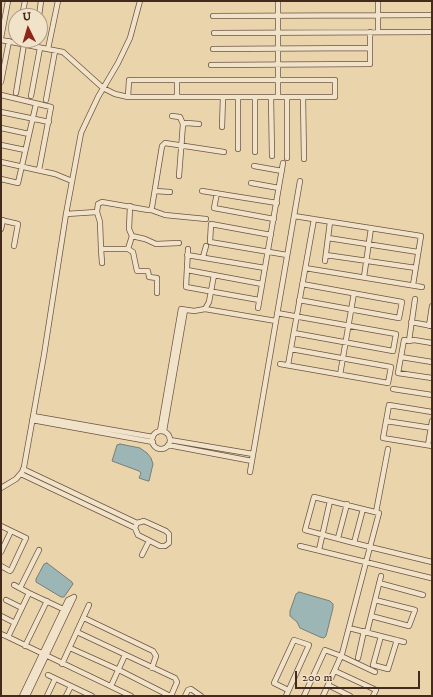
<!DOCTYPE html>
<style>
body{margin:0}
#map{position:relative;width:433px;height:697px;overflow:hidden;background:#ead4ac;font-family:"IM FELL DW Pica",serif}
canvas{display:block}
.frame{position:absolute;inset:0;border:2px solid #442a1e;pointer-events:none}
.north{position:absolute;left:8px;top:8px;width:40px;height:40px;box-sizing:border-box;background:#f1e3c9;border:1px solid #ac9985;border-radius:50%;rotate:355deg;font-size:11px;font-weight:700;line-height:16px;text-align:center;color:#442a1e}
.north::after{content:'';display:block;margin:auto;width:14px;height:18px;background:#8f2418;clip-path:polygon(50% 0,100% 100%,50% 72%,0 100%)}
.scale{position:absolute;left:295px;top:671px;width:125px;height:18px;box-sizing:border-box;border:2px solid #442a1e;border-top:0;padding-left:5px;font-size:12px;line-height:14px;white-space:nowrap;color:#442a1e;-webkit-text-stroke:3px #f1e3c9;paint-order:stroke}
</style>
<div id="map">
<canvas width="433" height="697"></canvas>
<div class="frame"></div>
<div class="north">U</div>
<div class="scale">200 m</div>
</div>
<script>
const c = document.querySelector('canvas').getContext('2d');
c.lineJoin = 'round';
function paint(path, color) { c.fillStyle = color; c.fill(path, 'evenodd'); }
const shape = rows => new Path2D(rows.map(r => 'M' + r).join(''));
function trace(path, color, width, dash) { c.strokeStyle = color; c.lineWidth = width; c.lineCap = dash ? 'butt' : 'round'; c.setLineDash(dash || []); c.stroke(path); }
const water = shape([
 [120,444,140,448,147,453,151,458,153,464,149,481,148,481,139,478,141,473,139,471,112,461,117,445,120,444],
 [47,563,72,582,73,584,64,597,61,597,36,582,36,579,44,564,47,563],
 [299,592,330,601,333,604,333,608,326,636,324,638,320,637,300,628,297,622,290,616,290,611,296,594,299,592]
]);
paint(water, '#9bb6b4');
trace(water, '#787e78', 1);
const minor = shape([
 [278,1,278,97],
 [378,1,378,32],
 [22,16,25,1],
 [39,16,41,1],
 [213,16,432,15],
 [214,33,432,32],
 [1,38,8,1],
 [1,40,63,52,103,88,115,94,128,97,335,97,335,80,129,80,128,97],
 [48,49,58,1],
 [213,49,370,48],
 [211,65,370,64,370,32],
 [177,81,177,97],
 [1,82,9,41],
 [16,93,24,44],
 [1,95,51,107,39,170],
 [31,96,40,48],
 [271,97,272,156],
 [303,97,304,159],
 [46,100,55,51],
 [1,112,49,122],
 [172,116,180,117,183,124],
 [222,127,223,97],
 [1,128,29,134],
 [1,145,25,150],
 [238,149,238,97],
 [255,152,255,97],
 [287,158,287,97],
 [1,162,55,174,72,181],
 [254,166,282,171],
 [179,176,183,124,187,123,199,124],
 [1,179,18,183,36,104],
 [251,183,279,188],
 [155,191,170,192],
 [202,191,277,203],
 [217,193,214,208,274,219],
 [130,206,129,229,132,236,128,249,133,252,137,271,148,271,149,277,157,278,157,293],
 [151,210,165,215,206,219],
 [97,212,100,222,101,249,128,249],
 [66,214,97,212,98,204,102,202,148,210,151,210,152,207,162,146,165,143,224,152],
 [294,216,421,236,413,285],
 [1,220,18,224,14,246],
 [1,229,3,220],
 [271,235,211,224,210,242,287,255],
 [132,236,145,239,156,244,179,243],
 [328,238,418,252],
 [101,249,102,263],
 [188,249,186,287,259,300],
 [187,255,265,268],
 [326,255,416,268],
 [203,257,206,246],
 [325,261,330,222],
 [305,268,422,287],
 [187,270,262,284],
 [364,277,371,228],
 [299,300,399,318,402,302,302,284],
 [258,308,283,163],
 [205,309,276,321],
 [277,313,396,334,393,351,294,333],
 [411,322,432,326],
 [429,326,432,306],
 [409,341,415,299],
 [432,343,414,340,409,341,404,340,398,373,432,378],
 [401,357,432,362],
 [280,364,388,383,391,367,291,349],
 [288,365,314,219],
 [340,375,354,293],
 [393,389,432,395],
 [432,412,389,405,383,438,432,446],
 [33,416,153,437],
 [32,420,153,442],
 [386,421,432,428],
 [160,431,181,309,194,311,205,309,209,302,214,275],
 [164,431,185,310],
 '152 440a9 9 0 1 1 18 0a9 9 0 1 1-18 0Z',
 [170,440,253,454],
 [168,445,252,461],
 [428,445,432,421],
 [23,469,137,523],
 [250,472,300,181],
 [21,474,135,528],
 [1,488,16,479,22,472,24,467,44,355,66,214,81,133,98,97,118,63,130,38,140,1],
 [376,512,388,449],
 [144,521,166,531,169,534,169,543,165,546,160,546,138,535,135,528,137,523,144,521],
 [1,526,26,538,11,570,10,571,1,566],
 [338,538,347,504],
 [354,543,363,509],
 [300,546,431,578],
 [319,550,330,501],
 [1,552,11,531],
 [142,555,149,541],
 [379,583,423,595],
 [14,585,29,593],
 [20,588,39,550],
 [6,600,22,608],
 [63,609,29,593,8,637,131,696],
 [1,616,15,623],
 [371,616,409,626,415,610,375,600],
 [84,618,153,651,156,656,152,668],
 [349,628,404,642],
 [77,632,175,678,177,682,171,696],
 [367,632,381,576],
 [1,634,8,637],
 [381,636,373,665,388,669,397,640],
 [25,646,47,601],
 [70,648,119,670,170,696],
 [342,654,370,547,379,513,314,497,305,530,354,543,370,547,432,562],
 [341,656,375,672],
 [358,658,364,631],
 [62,664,89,605],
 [335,671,376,690,373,696],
 [48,675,92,696],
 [328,685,350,696],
 [111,686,125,655],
 [22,696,68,600,74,597],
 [27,696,74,597],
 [47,696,55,679],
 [66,696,71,686],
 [185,696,188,690,191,689,201,696],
 [286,696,309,645,294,640,274,683,288,690],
 [304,696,325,650,341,656,323,696]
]);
trace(minor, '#6e5442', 6);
trace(minor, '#f1e3c9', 4.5);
</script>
